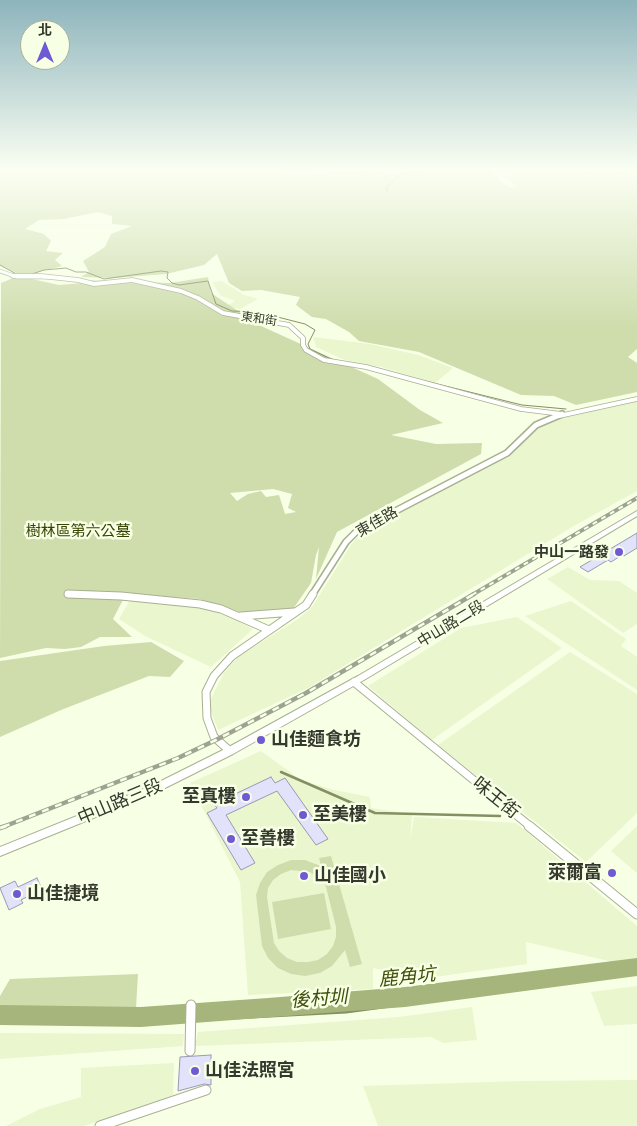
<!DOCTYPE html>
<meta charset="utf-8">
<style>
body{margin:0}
#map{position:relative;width:637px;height:1126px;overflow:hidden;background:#f7ffe5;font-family:"Alegreya Sans","Noto Sans TC",sans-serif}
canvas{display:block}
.north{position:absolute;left:20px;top:20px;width:50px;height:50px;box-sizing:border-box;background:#f7ffe5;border:1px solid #a9b09b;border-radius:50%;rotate:0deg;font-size:14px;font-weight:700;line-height:20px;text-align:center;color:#35392d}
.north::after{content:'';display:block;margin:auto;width:18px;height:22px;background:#6f5ad4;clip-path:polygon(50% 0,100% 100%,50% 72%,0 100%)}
</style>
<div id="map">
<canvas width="637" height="1126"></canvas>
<div class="north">北</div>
</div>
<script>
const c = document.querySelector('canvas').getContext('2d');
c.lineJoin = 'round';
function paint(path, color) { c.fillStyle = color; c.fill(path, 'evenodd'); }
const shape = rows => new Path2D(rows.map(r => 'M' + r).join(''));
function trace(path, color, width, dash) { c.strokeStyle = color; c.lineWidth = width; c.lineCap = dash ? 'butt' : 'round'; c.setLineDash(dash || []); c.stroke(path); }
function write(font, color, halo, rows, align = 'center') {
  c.font = font + ' "Alegreya Sans","Noto Sans TC",sans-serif'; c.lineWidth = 5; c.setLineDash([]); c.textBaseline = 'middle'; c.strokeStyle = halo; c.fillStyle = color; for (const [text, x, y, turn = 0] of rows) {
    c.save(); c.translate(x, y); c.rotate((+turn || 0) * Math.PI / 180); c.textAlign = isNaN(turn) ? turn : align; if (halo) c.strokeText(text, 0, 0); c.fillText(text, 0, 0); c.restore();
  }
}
paint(shape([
 [222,281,244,295,258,299,240,309,227,306,235,301,221,296,212,282],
 [313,337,370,344,418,355,453,368,435,383,381,367,345,360,316,347],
 [637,401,637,491,572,527,308,688,218,730,211,711,210,701,224,673,238,657,298,619,312,607,351,545,361,533,511,455,532,432,551,421],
 [568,567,590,580,619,581,637,593,637,624,623,633,547,579],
 [130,600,194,606,230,617,253,629,211,667,145,636,119,619],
 [571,601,626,639,621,646,637,657,637,690,525,616],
 [517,617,562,648,432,740,368,686,461,628],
 [570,652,637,694,637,813,586,862,438,745],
 [261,751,301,780,334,790,370,797,371,808,412,814,410,841,414,817,516,823,637,926,637,962,622,964,526,942,527,964,420,979,373,968,373,989,248,995,240,882,190,783],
 [637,826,637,873,611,851],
 [637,986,637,1024,604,1026,591,992],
 [472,1007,477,1040,443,1043,431,1037,195,1046,198,1032,399,1017],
 [0,1033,184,1034,183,1046,0,1059],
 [174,1063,173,1095,84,1126,6,1126,40,1109,81,1097,81,1068],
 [637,1080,637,1126,378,1126,363,1086,521,1081]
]), '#eaf6ce');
paint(shape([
 [0,169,294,169,272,172,295,175,370,170,396,174,422,169,489,169,501,182,511,188,517,186,505,177,512,175,506,169,578,169,580,172,607,169,618,173,632,171,630,169,637,169,637,349,628,357,637,363,637,392,576,405,554,396,521,395,419,352,359,341,349,332,326,319,312,317,296,305,300,297,261,290,242,291,229,283,217,254,204,265,166,274,113,278,81,277,89,272,83,261,105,247,111,234,132,226,112,224,112,216,98,212,64,219,39,220,25,229,44,234,51,241,46,251,63,253,55,260,62,266,23,276,0,266],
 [208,277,211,293,261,326,378,379,420,410,443,423,391,435,436,444,482,443,481,454,337,532,316,579,319,547,316,555,311,583,293,609,242,613,200,599,126,594,113,619,132,637,100,637,81,647,65,649,46,648,0,658,1,283,13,278,32,279,59,285,82,283,80,280,170,283],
 [273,489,292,494,288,508,296,512,285,514,279,495,266,497,261,491,248,494,237,501,230,493],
 [151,642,184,661,170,677,149,676,61,710,0,737,0,661,104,646],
 [331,856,362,964,350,967,345,950,332,966,320,973,305,976,291,974,278,968,268,958,262,946,256,895,260,883,267,872,278,865,291,860,305,860,321,866,319,858],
 [291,870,310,872,325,883,336,927,336,937,333,946,327,954,318,960,308,962,297,962,287,958,279,951,274,943,267,897,268,888,273,880,281,874],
 [324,893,331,929,278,939,272,902],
 [138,974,135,1025,0,1023,0,996,10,979]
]), '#cfddad');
trace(shape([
 [387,192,387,187,401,174,428,169],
 [0,265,18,275],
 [29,275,44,270,66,268,76,272,86,272,104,279,161,271,168,272,167,278,172,283,179,285,208,281,216,304,232,311,258,312,305,324,315,330,308,344,310,349,333,360],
 [368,366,402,375],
 [425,381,522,405,566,409]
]), '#839064', 1);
trace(shape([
 [281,772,375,813,500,816]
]), '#839064', 2.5);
trace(shape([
 [195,1020,346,1012,637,973],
 [0,1021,81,1023,188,1020]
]), '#839064', 3);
paint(shape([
 [637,958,637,976,405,1007,141,1027,0,1025,0,1005,141,1007,268,998,405,987,637,958]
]), '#a5b57b');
const building = shape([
 [637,533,637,548,624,556,622,555,611,562,608,560,588,572,580,567,637,533],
 [271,777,275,783,285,778,328,839,316,845,277,791,226,815,255,863,241,870,207,813,217,808,214,804,271,777],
 [37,878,42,889,21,900,23,903,9,910,0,888,15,881,18,887,37,878],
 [211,1055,211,1085,204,1084,178,1091,180,1057,211,1055]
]);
paint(building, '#e2e2fb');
trace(building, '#9999b6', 1);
const minorFar4 = shape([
 [411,169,413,169],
 [0,271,17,277],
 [19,277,49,277]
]);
const minorFar3 = shape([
 [13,276,41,276,78,280,94,284,132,280,181,291,198,298,223,313,289,325,303,338,303,345,306,350,324,360,366,367,521,409,561,414],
 [559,416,637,399]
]);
const minorFar2 = shape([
 [68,594,97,595],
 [312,595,346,542,357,531,507,453,536,425,562,414]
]);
const minorFar1 = shape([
 [68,594,121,596,200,604,221,609,269,630],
 [241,616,294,612],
 [354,682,531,827],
 [230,751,214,737,207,718,206,692,214,676,232,656,306,605,313,594]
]);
const minor = shape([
 [529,826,637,914],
 [190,1051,191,1005],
 [100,1126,206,1090]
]);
const secondary = shape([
 [637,511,637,516,364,680,233,754,157,792,0,856,0,847,151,786,227,748,358,676,637,511]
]);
trace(minorFar4, '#a8b092', 4.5);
trace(minorFar3, '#a8b092', 5.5);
trace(minorFar2, '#a8b092', 8);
trace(minorFar1, '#a8b092', 9);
trace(minor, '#a8b092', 11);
trace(secondary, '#a8b092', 2);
trace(minorFar4, '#fff', 3);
trace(minorFar3, '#fff', 4);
trace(minorFar2, '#fff', 5);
trace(minorFar1, '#fff', 7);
trace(minor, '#fff', 9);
paint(secondary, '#fff');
const railFar2 = shape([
 [472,595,637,498]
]);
const railFar1 = shape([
 [3,827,178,758,216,740,306,693,474,594]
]);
const rail = shape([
 [0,828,6,826]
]);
trace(railFar2, '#9da390', 4);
trace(railFar1, '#9da390', 4.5);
trace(rail, '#9da390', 5);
trace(railFar2, '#f7ffe5', 2, [5]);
trace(railFar1, '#f7ffe5', 2.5, [7]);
trace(rail, '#f7ffe5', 3, [9]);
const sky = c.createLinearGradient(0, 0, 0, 327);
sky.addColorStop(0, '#8db4bc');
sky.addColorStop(0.52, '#fbfff3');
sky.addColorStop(1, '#fbfff300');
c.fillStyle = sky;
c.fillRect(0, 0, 637, 327);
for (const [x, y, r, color] of [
 [619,552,5,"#6f5ad4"],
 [261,740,5,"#6f5ad4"],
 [246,797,5,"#6f5ad4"],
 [303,815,5,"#6f5ad4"],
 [231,839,5,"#6f5ad4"],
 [612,873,5,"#6f5ad4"],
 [304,876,5,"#6f5ad4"],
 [17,894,5,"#6f5ad4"],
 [195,1071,5,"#6f5ad4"]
]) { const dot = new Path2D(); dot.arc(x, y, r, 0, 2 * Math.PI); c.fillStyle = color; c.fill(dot); trace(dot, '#f7ffe5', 2); }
write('12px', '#35392d', '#f7ffe5', [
 ["東和街",259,319,8]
]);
write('15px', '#35392d', '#f7ffe5', [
 ["東佳路",377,522,-30],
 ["中山路二段",451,624,-31]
]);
write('15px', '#374300', '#f7ffe5', [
 ["樹林區第六公墓",78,531]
]);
write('bold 15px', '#35392d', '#f7ffe5', [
 ["中山一路發",609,552]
], 'right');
write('bold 18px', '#35392d', '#f7ffe5', [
 ["山佳麵食坊",271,740],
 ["至真樓",236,797,"right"],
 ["至美樓",313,815],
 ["至善樓",241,839],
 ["萊爾富",602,873,"right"],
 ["山佳國小",314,876],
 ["山佳捷境",27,894],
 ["山佳法照宮",205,1071]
], 'left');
write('18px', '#35392d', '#f7ffe5', [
 ["味王街",496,798,39],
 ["中山路三段",120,802,-23]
]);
write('italic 19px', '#414e0c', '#f7ffe5', [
 ["鹿角坑",407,977,-6],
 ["後村圳",319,999,-4]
]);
</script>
